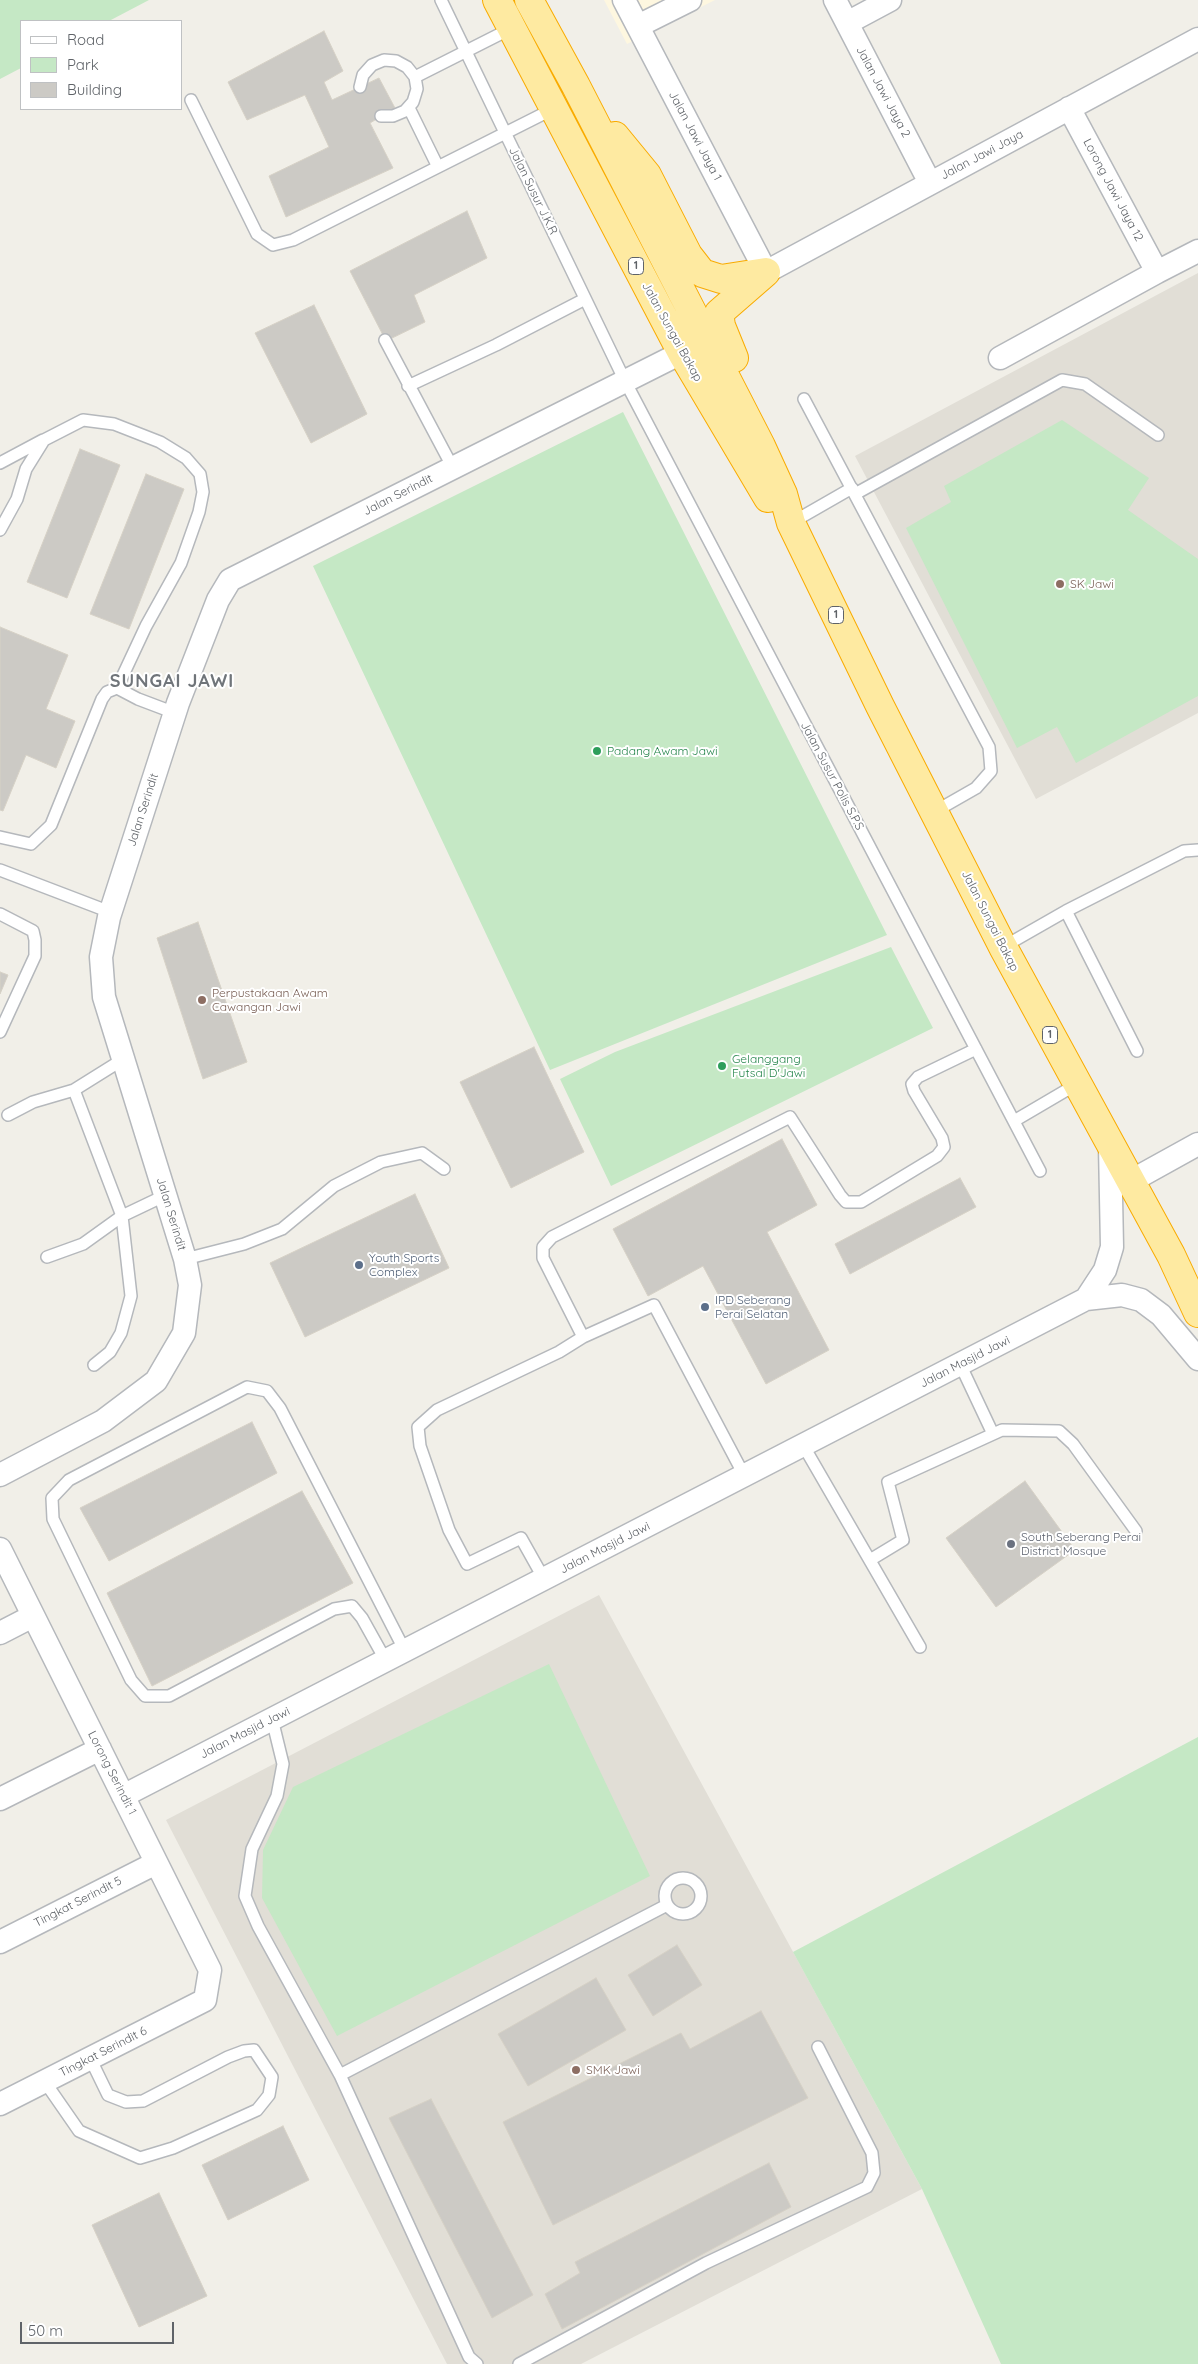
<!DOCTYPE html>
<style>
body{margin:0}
#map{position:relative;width:1198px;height:2364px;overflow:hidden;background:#f1efe8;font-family:Quicksand,sans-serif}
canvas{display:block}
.legend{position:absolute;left:20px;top:20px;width:162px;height:90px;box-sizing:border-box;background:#fff;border:1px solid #bfc1c3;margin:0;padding:6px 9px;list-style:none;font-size:15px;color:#5f6368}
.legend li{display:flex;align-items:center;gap:10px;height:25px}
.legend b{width:25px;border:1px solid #bfc1c3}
.scale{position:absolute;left:20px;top:2322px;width:154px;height:22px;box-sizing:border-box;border:2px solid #5f6368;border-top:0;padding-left:6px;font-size:15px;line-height:18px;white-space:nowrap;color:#5f6368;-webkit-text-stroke:4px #fff;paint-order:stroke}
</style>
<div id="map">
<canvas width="1198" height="2364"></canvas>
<ul class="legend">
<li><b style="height:6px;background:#fff"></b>Road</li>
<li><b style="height:14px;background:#c5e8c5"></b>Park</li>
<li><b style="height:14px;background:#cccac5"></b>Building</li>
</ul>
<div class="scale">50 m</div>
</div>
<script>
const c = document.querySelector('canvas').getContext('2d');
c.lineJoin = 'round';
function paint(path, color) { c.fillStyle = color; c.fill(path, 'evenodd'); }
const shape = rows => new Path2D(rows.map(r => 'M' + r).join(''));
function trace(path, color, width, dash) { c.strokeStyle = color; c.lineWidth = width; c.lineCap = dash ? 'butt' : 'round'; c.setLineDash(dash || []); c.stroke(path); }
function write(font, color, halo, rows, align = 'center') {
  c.font = font + ' Quicksand,sans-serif'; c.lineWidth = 4; c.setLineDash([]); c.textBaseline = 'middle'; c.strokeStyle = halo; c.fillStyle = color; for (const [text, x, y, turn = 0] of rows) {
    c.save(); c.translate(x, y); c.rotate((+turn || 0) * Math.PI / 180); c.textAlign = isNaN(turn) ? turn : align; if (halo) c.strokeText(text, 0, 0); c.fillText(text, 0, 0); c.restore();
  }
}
paint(shape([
 [604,0,715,0,627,44]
]), '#fef7e0');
paint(shape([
 [1198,273,1198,713,1036,799,855,456],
 [599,1595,922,2189,581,2364,447,2364,166,1820]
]), '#e1ded6');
paint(shape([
 [0,0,149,0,109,21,21,21,21,68,0,79],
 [623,412,887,935,550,1070,313,566],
 [1062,420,1149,478,1128,510,1198,559,1198,696,1076,763,1057,727,1017,748,906,528,951,502,944,486],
 [891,947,933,1028,611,1186,560,1079,615,1052],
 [549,1664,650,1876,337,2036,262,1898,263,1850,293,1787],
 [1198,1737,1198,2364,1001,2364,922,2189,793,1952]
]), '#c5e8c5');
const building = shape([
 [324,31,343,71,324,82,332,100,379,78,395,108,370,123,393,168,286,217,269,176,329,147,305,95,247,120,228,82,324,31],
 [467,211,487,258,414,295,425,322,386,341,350,271,467,211],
 [314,305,367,414,311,443,255,333,314,305],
 [80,449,120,465,67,598,27,582,80,449],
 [146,474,184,489,129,629,90,614,146,474],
 [0,627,68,655,46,709,75,721,56,768,26,755,3,811,0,810,0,627],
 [198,922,247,1062,203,1079,157,938,198,922],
 [0,972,8,975,0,994,0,972],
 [534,1047,584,1152,511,1188,460,1082,534,1047],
 [782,1139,817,1205,767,1232,829,1350,766,1384,703,1266,648,1296,613,1229,782,1139],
 [960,1178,976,1207,850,1274,835,1244,960,1178],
 [415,1194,449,1268,305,1337,270,1263,415,1194],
 [252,1422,277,1473,109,1561,80,1508,252,1422],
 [1025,1481,1075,1550,996,1607,946,1538,1025,1481],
 [302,1491,353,1583,152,1686,107,1593,302,1491],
 [677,1945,702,1985,653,2016,628,1975,677,1945],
 [596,1978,626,2030,528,2086,498,2034,596,1978],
 [761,2011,808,2098,553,2225,503,2122,681,2033,690,2049,761,2011],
 [431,2099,533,2295,492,2318,389,2118,431,2099],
 [283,2126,309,2180,228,2220,202,2165,283,2126],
 [769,2163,791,2207,562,2329,545,2294,580,2273,575,2262,769,2163],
 [159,2193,207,2296,139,2327,92,2225,159,2193]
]);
paint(building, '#cccac5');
trace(building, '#d6d1c6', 1);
const service = shape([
 [441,0,625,381,1040,1171],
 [415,77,512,28],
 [360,87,363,75,372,65,384,60,396,61,407,67,415,77,417,89,413,102,405,111,393,116,381,116],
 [191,100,257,234,273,245,293,240,553,109],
 [409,108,438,167],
 [385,340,453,468],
 [408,386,496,345,585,299],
 [804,399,989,747,991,771,976,788,934,812],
 [0,463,43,440],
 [855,494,1062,380,1085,384,1158,435],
 [791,523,852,488],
 [0,530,17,499,26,469,44,440,83,420,114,424,160,442,186,458,200,474,203,492,199,512,181,563,146,626,117,688,107,692,102,699,51,825,31,844,0,837],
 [117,688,138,699,175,713],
 [0,870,110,912],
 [1066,911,1137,1051],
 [0,914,33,931,35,940,35,956,0,1032],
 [1003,947,1066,911,1184,851,1198,850],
 [74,1090,122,1216,131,1296,121,1333,110,1352,94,1365],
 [8,1115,33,1102,74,1090,122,1060],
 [1014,1121,1077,1084],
 [47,1257,83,1244,122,1216,166,1195],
 [185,1259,244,1244,282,1229,334,1186,381,1162,422,1153,444,1169],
 [583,1337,543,1258,543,1247,552,1237,790,1117,840,1195,846,1202,861,1202,937,1156,944,1147,942,1138,914,1091,912,1084,918,1077,976,1049],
 [960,1364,993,1434],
 [803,1445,920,1647],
 [870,1560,903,1540,888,1482,1002,1430,1059,1431,1073,1444,1136,1531],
 [544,1579,521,1538,467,1564,449,1530,420,1446,418,1427,437,1410,559,1352,583,1337,654,1305,744,1475],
 [386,1661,362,1618,352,1606,334,1609,169,1696,145,1696,131,1680,53,1519,52,1498,69,1480,247,1387,267,1391,280,1408,405,1651],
 [272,1719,283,1764,277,1796,252,1849,245,1896,258,1926,340,2075,469,2357,477,2364],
 '665 1896a18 18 0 1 1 36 0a18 18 0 1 1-36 0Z',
 [340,2075,667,1905],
 [45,2082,79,2131,140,2158,173,2148,257,2110,269,2095,272,2077,254,2050,244,2051,228,2057,143,2101,126,2102,108,2095,90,2058],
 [519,2364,706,2263,867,2187,874,2173,872,2153,818,2047]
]);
const minor = shape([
 [624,0,766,272,1198,39],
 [835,0,930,183],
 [847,23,890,0],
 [638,26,690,0],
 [1069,108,1157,272,1198,251],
 [1000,358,1157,272],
 [1131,1181,1198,1144],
 [1086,1299,1105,1270,1112,1247,1110,1146],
 [0,1475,103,1421,156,1381,184,1333,190,1285,185,1259,104,997,101,957,109,917,178,703,218,600,230,580,697,345],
 [0,1549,210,1970,205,2000,0,2104],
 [0,1633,33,1616],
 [123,1796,1086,1299,1122,1295,1141,1300,1161,1315,1198,1359],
 [0,1799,100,1749],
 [0,1942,156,1863]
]);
const trunk = shape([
 [497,0,682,353,768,498],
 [529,0,576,86,761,446,783,494,791,523,880,706,1003,947,1171,1255,1198,1313],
 [615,136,647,175,688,255,702,273,721,279,766,272],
 [734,358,721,326,719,313,765,273]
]);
trace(service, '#b5b8bc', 14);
trace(minor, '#b5b8bc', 25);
trace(trunk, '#f9ab00', 30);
trace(service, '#fff', 11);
trace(minor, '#fff', 22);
trace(trunk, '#feeaa1', 28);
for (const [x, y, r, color] of [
 [1060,584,5,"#8d6e63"],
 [597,751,5,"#2e9e5b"],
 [202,1000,5,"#8d6e63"],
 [722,1066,5,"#2e9e5b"],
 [359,1265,5,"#5c6f8a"],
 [705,1307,5,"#5c6f8a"],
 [1011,1544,5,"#6b7280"],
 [576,2070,5,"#8d6e63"]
]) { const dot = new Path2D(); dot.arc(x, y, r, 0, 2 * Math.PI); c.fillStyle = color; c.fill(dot); trace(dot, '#fff', 2); }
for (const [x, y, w] of [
 [636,266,15],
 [836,615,15],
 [1050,1035,15]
]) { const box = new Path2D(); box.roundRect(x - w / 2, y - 8.5, w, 17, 4); c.fillStyle = '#fff'; c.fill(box); trace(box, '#5f6368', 1); }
write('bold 11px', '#5f6368', null, [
 ["1",636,266],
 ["1",836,615],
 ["1",1050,1035]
]);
write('12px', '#5f6368', '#fff', [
 ["Jalan Jawi Jaya 2",883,92,62],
 ["Jalan Jawi Jaya 1",695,136,62],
 ["Jalan Jawi Jaya",982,155,-28],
 ["Lorong Jawi Jaya 12",1113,190,62],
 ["Jalan Susur J.K.R",533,191,64],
 ["Jalan Sungai Bakap",672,332,61],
 ["Jalan Serindit",398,495,-27],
 ["Jalan Susur Polis S.P.S",832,776,62],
 ["Jalan Serindit",143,810,-72],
 ["Jalan Sungai Bakap",990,921,63],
 ["Jalan Serindit",171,1214,73],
 ["Jalan Masjid Jawi",965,1362,-27],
 ["Jalan Masjid Jawi",605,1548,-27],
 ["Jalan Masjid Jawi",245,1733,-27],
 ["Lorong Serindit 1",112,1773,63],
 ["Tingkat Serindit 5",78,1902,-27],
 ["Tingkat Serindit 6",103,2052,-27]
]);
write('12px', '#785e54', '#fff', [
 ["SK Jawi",1070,584],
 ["Perpustakaan Awam",212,993],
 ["Cawangan Jawi",212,1007],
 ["SMK Jawi",586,2070]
], 'left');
write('12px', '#27864d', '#fff', [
 ["Padang Awam Jawi",607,751],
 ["Gelanggang",732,1059],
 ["Futsal D'Jawi",732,1073]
], 'left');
write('12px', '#4e5e75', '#fff', [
 ["Youth Sports",369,1258],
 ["Complex",369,1272],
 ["IPD Seberang",715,1300],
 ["Perai Selatan",715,1314]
], 'left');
write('12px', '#5b616d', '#fff', [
 ["South Seberang Perai",1021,1537],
 ["District Mosque",1021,1551]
], 'left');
c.letterSpacing = '1px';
write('bold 18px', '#70757a', '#fff', [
 ["SUNGAI JAWI",172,682]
]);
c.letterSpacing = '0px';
</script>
